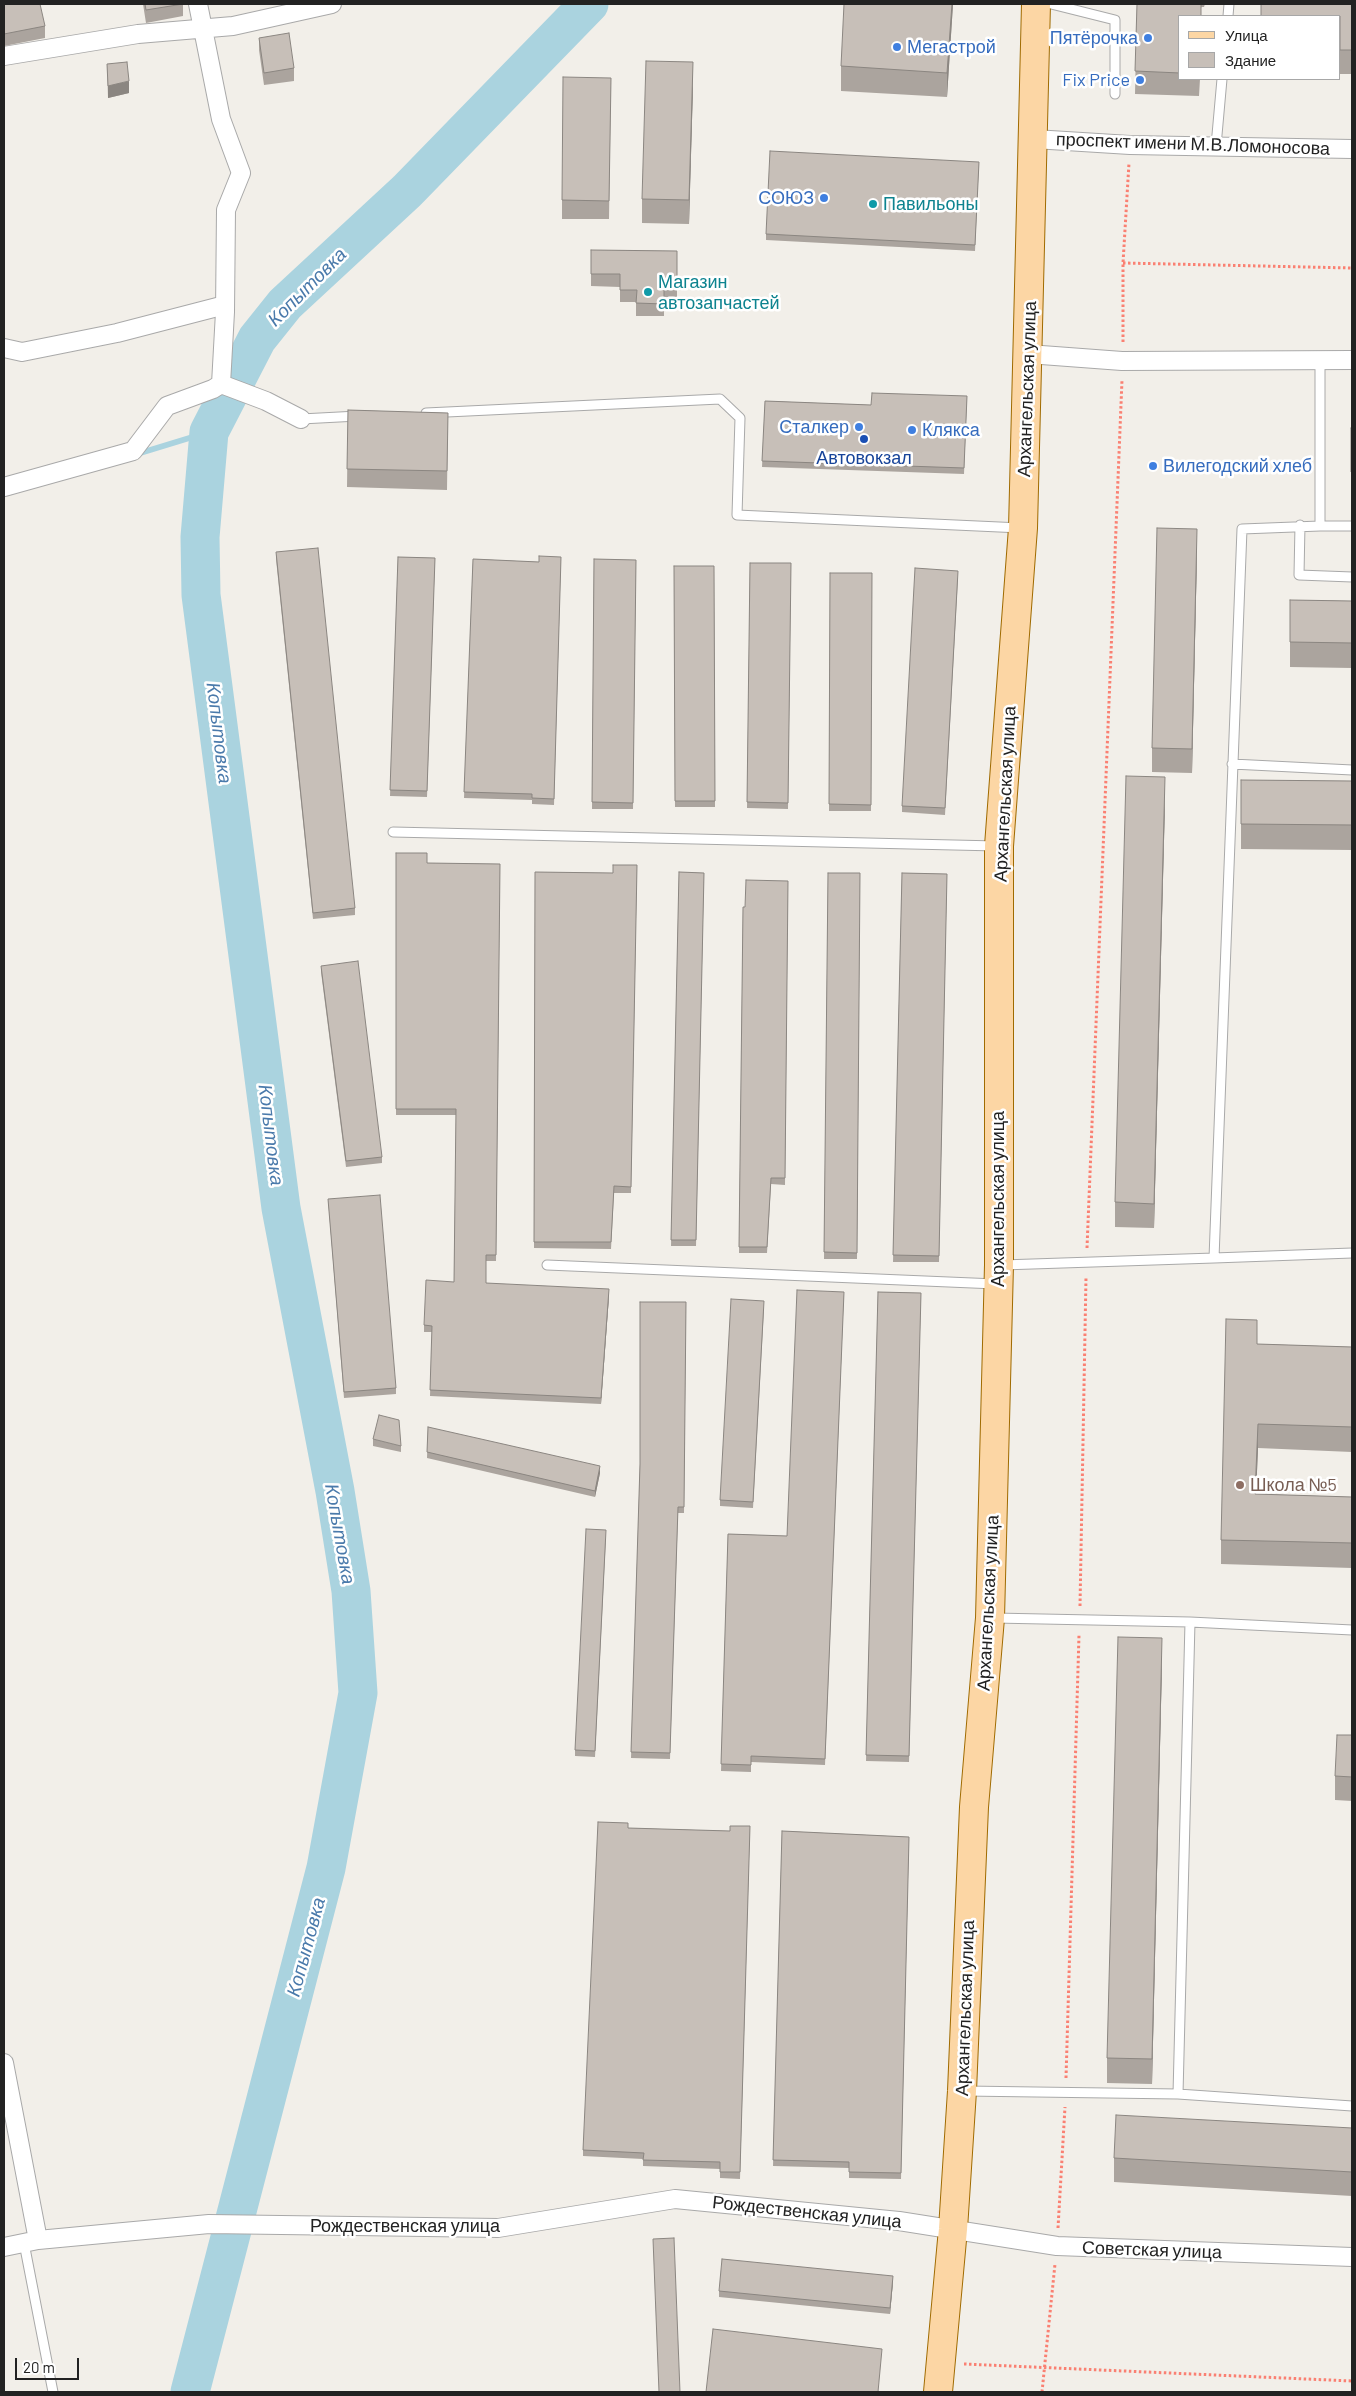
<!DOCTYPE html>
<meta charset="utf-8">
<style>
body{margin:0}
#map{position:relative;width:1356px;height:2396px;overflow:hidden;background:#f2efe9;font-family:Barlow,sans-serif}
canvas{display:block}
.frame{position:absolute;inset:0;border:5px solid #222;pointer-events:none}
.legend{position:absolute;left:1178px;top:15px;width:162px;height:65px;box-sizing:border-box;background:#fff;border:1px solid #a7a7a7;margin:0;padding:6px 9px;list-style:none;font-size:15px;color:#222}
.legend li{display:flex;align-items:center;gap:10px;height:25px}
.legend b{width:25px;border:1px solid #a7a7a7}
.scale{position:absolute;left:15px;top:2358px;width:64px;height:22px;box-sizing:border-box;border:2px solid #222;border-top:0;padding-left:6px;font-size:15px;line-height:18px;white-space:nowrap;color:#222;-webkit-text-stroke:4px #fff;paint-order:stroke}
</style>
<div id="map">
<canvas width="1356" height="2396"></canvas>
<div class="frame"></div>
<ul class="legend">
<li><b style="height:6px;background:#fcd6a4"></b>Улица</li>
<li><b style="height:14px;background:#c7bfb8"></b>Здание</li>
</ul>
<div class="scale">20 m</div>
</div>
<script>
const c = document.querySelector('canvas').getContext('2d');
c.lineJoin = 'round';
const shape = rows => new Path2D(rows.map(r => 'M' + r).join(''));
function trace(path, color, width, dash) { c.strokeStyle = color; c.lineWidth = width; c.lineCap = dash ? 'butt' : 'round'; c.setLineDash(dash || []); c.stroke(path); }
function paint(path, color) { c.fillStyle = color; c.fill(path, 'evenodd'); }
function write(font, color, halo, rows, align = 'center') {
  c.font = font + ' Barlow,sans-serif'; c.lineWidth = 5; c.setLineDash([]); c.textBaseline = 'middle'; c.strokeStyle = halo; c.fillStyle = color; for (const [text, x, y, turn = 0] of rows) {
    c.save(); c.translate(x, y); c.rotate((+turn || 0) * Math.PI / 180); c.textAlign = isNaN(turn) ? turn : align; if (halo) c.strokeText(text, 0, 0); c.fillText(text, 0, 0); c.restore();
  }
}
trace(shape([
 [137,454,209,432]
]), '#aad3df', 6);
trace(shape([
 [190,2392,326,1868,358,1693,351,1591,335,1491,281,1208,201,595,200,537,209,432,257,339,285,304,407,191,589,4]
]), '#aad3df', 39);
const lane = shape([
 [1051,4,1115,20,1115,94],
 [1228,16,1229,4],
 [1216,146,1222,79],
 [426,413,720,399,740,418,737,515,1021,528],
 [301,419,358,416],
 [1300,525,1299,575,1352,577],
 [1320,526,1352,526],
 [1232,764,1352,770],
 [393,832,997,846],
 [1214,1258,1352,1253],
 [547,1265,996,1284],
 [1002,1265,1214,1258,1242,529,1320,526,1320,359],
 [994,1618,1190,1622,1178,2094],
 [1190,1622,1352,1630],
 [965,2091,1178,2094,1352,2106],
 [24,2243,53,2392]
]);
const street = shape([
 [4,56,138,34,233,26,332,4],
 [1034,139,1130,145,1352,149],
 [4,348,22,352,117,333,225,305],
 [1028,354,1122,361,1352,360],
 [221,384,266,401,301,419],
 [4,487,133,451,167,406,213,389,221,384,225,312,226,210,241,173,221,119,198,4],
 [4,2063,38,2240],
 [4,2247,38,2240,209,2224,498,2228,675,2199,899,2221,1057,2246,1352,2257]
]);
const primary = shape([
 [938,2392,953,2229,962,2091,974,1807,990,1618,999,1265,999,846,1023,528,1036,4]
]);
trace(lane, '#a9a9a9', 11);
trace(street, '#a9a9a9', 20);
trace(primary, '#a06b00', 30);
trace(shape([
 [1123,263,1352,268],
 [1123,342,1123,263,1129,163],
 [1087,1248,1122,380],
 [1080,1606,1086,1277],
 [1066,2078,1079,1635],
 [1058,2228,1065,2107],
 [964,2364,1352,2381],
 [1042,2392,1055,2264]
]), '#fa8072', 3, [2.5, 2.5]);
trace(lane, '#fff', 9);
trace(street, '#fff', 18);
trace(primary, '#fcd6a4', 28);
paint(shape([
 [4,4,45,26,45,38,4,46],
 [143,4,183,4,183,16,146,23],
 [953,4,947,97,841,91,841,66],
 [1137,4,1205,4,1204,7,1202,7,1180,16,1180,79,1200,79,1199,96,1135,94],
 [1352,4,1352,74,1340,74,1340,16],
 [259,38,294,68,294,81,264,85,259,50],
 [107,64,129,93,108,98],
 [611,78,609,219,562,219,562,200],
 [693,86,689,224,642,223,642,199],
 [979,162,975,251,766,240,766,234],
 [591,250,677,251,677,297,664,297,664,316,636,316,636,302,620,302,620,287,591,286],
 [967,396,964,474,762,467,765,401,871,405],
 [348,410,448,413,447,490,347,487],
 [1351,428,1352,428,1352,496,1351,496],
 [276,552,355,908,355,915,313,919,276,559],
 [1197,553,1192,773,1152,772,1152,748],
 [398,557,435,558,427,797,390,796],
 [561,557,554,805,532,804,532,800,464,798,473,559,539,562],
 [594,559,636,560,633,809,592,809],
 [750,563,791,563,788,809,747,808],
 [674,566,714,566,715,807,675,807],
 [830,573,872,573,871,811,829,811],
 [958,577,945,815,902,812,902,806],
 [1290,600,1352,601,1352,668,1290,667],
 [1241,780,1352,781,1352,850,1241,849],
 [1165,802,1154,1228,1115,1227,1115,1202],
 [396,853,427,863,500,864,496,1261,486,1261,486,1283,609,1296,601,1404,430,1396,432,1332,424,1332,424,1325,454,1282,456,1115,396,1115],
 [637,865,631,1193,614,1193,611,1249,534,1248,535,872,613,873],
 [679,872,704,873,696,1246,671,1246],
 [828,873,860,873,857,1259,824,1259],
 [902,873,947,874,939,1262,893,1262],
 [788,881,785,1185,771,1184,767,1253,739,1253,743,907,745,907],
 [321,966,382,1157,382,1163,346,1167,321,972],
 [328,1199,396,1388,396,1394,344,1398],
 [844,1292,825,1765,751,1762,751,1772,721,1771,728,1534,787,1536],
 [878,1292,921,1293,909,1762,866,1761],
 [686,1302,684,1513,678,1513,670,1759,631,1758,640,1464],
 [764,1308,753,1508,720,1506,720,1500],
 [1257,1344,1352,1347,1352,1452,1258,1448,1256,1494,1352,1497,1352,1568,1221,1564,1221,1540],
 [428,1427,600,1473,595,1497,427,1458],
 [373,1439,401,1446,401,1452,373,1446],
 [606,1536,595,1757,575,1756,575,1750],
 [1162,1663,1152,2084,1107,2083,1107,2058],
 [1352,1735,1352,1801,1335,1800,1335,1776],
 [750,1826,740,2179,720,2178,720,2169,643,2166,643,2159,583,2156,583,2150,628,1828,730,1831],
 [782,1831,909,1837,901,2179,849,2178,849,2168,773,2166],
 [1352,2128,1352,2196,1114,2182,1114,2158],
 [893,2282,890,2314,719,2297,719,2291]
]), '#aba49e');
paint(shape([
 [952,4,953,4,947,97,947,73],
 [693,62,693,86,689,224,689,200],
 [129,81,129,93,108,98,108,86],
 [1197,529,1197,553,1192,773,1192,749],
 [1165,777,1165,802,1154,1228,1154,1204],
 [609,1289,609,1296,601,1404,601,1398],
 [1258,1424,1258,1448,1255,1518,1255,1494],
 [600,1466,600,1473,595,1497,595,1491],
 [1162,1638,1162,1663,1152,2084,1152,2059],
 [893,2276,893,2282,890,2314,890,2308]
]), '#8b8681');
const building = shape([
 [4,4,40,4,45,26,4,34,4,4],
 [145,4,183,4,146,10,145,4],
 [844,4,952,4,947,73,841,66,844,4],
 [1137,4,1201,4,1201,16,1180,16,1180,73,1135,71,1137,4],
 [1261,4,1352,4,1352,50,1340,50,1340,16,1261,16,1261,4],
 [289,33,294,68,264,73,259,38,289,33],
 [646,61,693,62,689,200,642,199,646,61],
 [127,62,129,81,108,86,107,64,127,62],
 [563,77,611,78,609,201,562,200,563,77],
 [770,151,979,162,975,245,766,234,770,151],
 [591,250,677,251,677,284,664,284,664,304,636,303,637,290,620,290,620,274,591,274,591,250],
 [872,393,967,396,964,468,762,461,765,401,871,405,872,393],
 [348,410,448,413,447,471,347,469,348,410],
 [1351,428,1352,428,1352,472,1351,472,1351,428],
 [1157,528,1197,529,1192,749,1152,748,1157,528],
 [318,548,355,908,313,913,276,552,318,548],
 [539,556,561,557,554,799,532,798,532,794,464,792,473,559,539,562,539,556],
 [398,557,435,558,427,791,390,790,398,557],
 [594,559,636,560,633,803,592,802,594,559],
 [750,563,791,563,788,803,747,802,750,563],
 [674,566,714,566,715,801,675,801,674,566],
 [915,568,958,571,945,808,902,806,915,568],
 [830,573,872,573,871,805,829,804,830,573],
 [1290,600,1352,601,1352,643,1290,642,1290,600],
 [1126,776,1165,777,1154,1204,1115,1202,1126,776],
 [1241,780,1352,781,1352,825,1241,824,1241,780],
 [396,853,427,853,427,863,500,864,496,1255,486,1255,486,1283,609,1289,601,1398,430,1390,432,1326,424,1325,426,1280,454,1282,456,1109,396,1109,396,853],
 [613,865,637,865,631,1187,614,1186,611,1242,534,1242,535,872,613,873,613,865],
 [679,872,704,873,696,1240,671,1240,679,872],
 [828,873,860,873,857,1253,824,1252,828,873],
 [902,873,947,874,939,1256,893,1255,902,873],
 [746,880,788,881,785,1178,771,1178,767,1247,739,1247,743,907,745,907,746,880],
 [358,961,382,1157,346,1161,321,966,358,961],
 [380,1195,396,1388,344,1392,328,1199,380,1195],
 [797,1290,844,1292,825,1759,751,1756,751,1765,721,1764,728,1534,787,1536,797,1290],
 [878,1292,921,1293,909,1756,866,1755,878,1292],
 [731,1299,764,1301,753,1502,720,1500,731,1299],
 [640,1302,686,1302,684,1507,678,1507,670,1753,631,1752,640,1464,640,1302],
 [1226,1319,1257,1320,1257,1344,1352,1347,1352,1427,1258,1424,1255,1494,1352,1497,1352,1543,1221,1540,1226,1319],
 [379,1415,399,1420,401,1446,373,1439,379,1415],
 [428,1427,600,1466,595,1491,427,1452,428,1427],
 [586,1529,606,1530,595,1751,575,1750,586,1529],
 [1118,1637,1162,1638,1152,2059,1107,2058,1118,1637],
 [1337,1735,1352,1735,1352,1777,1335,1776,1337,1735],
 [598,1822,628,1823,628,1828,730,1831,730,1826,750,1826,740,2172,720,2172,720,2162,643,2160,644,2153,583,2150,598,1822],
 [782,1831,909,1837,901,2173,849,2172,849,2162,773,2160,782,1831],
 [1116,2115,1352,2128,1352,2172,1114,2158,1116,2115],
 [674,2238,680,2392,659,2392,653,2239,674,2238],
 [722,2259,893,2276,890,2308,719,2291,722,2259],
 [713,2329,882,2349,878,2392,706,2392,713,2329]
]);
paint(building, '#c7bfb8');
trace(building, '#8b8681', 1);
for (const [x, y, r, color] of [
 [1148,38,5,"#3f7fe0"],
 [897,47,5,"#3f7fe0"],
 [1140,80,5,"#3f7fe0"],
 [824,198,5,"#3f7fe0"],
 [873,204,5,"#0f9aa8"],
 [648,292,5,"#0f9aa8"],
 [859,427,5,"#3f7fe0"],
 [912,430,5,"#3f7fe0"],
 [864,439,5,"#1a4fb4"],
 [1153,466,5,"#3f7fe0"],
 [1240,1485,5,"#8d6e63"]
]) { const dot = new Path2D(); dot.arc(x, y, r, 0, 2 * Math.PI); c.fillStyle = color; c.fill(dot); trace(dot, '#fff', 2); }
write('18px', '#366cbe', '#fff', [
 ["Пятёрочка",1138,38],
 ["Мегастрой",907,47,"left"],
 ["Fix Price",1130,80],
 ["СОЮЗ",814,198],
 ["Сталкер",849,427],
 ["Клякса",922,430,"left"],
 ["Вилегодский хлеб",1163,466,"left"]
], 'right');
write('18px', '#222', '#fff', [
 ["проспект имени М.В.Ломоносова",1193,144,2],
 ["Архангельская улица",1027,389,-88],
 ["Архангельская улица",1005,794,-87],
 ["Архангельская улица",998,1199,-90],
 ["Архангельская улица",988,1603,-87],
 ["Архангельская улица",965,2008,-88],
 ["Рождественская улица",807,2212,6],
 ["Рождественская улица",405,2226],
 ["Советская улица",1152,2250,2]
]);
write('18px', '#0d838f', '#fff', [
 ["Павильоны",883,204],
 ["Магазин",658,282],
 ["автозапчастей",658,303]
], 'left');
write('18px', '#164399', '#fff', [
 ["Автовокзал",864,458]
]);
write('18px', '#785e54', '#fff', [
 ["Школа №5",1250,1485]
], 'left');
write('italic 19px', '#4a7aab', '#fff', [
 ["Копытовка",307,287,-45],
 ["Копытовка",219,733,83],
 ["Копытовка",271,1135,83],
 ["Копытовка",340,1534,80],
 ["Копытовка",306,1947,-75]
]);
</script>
